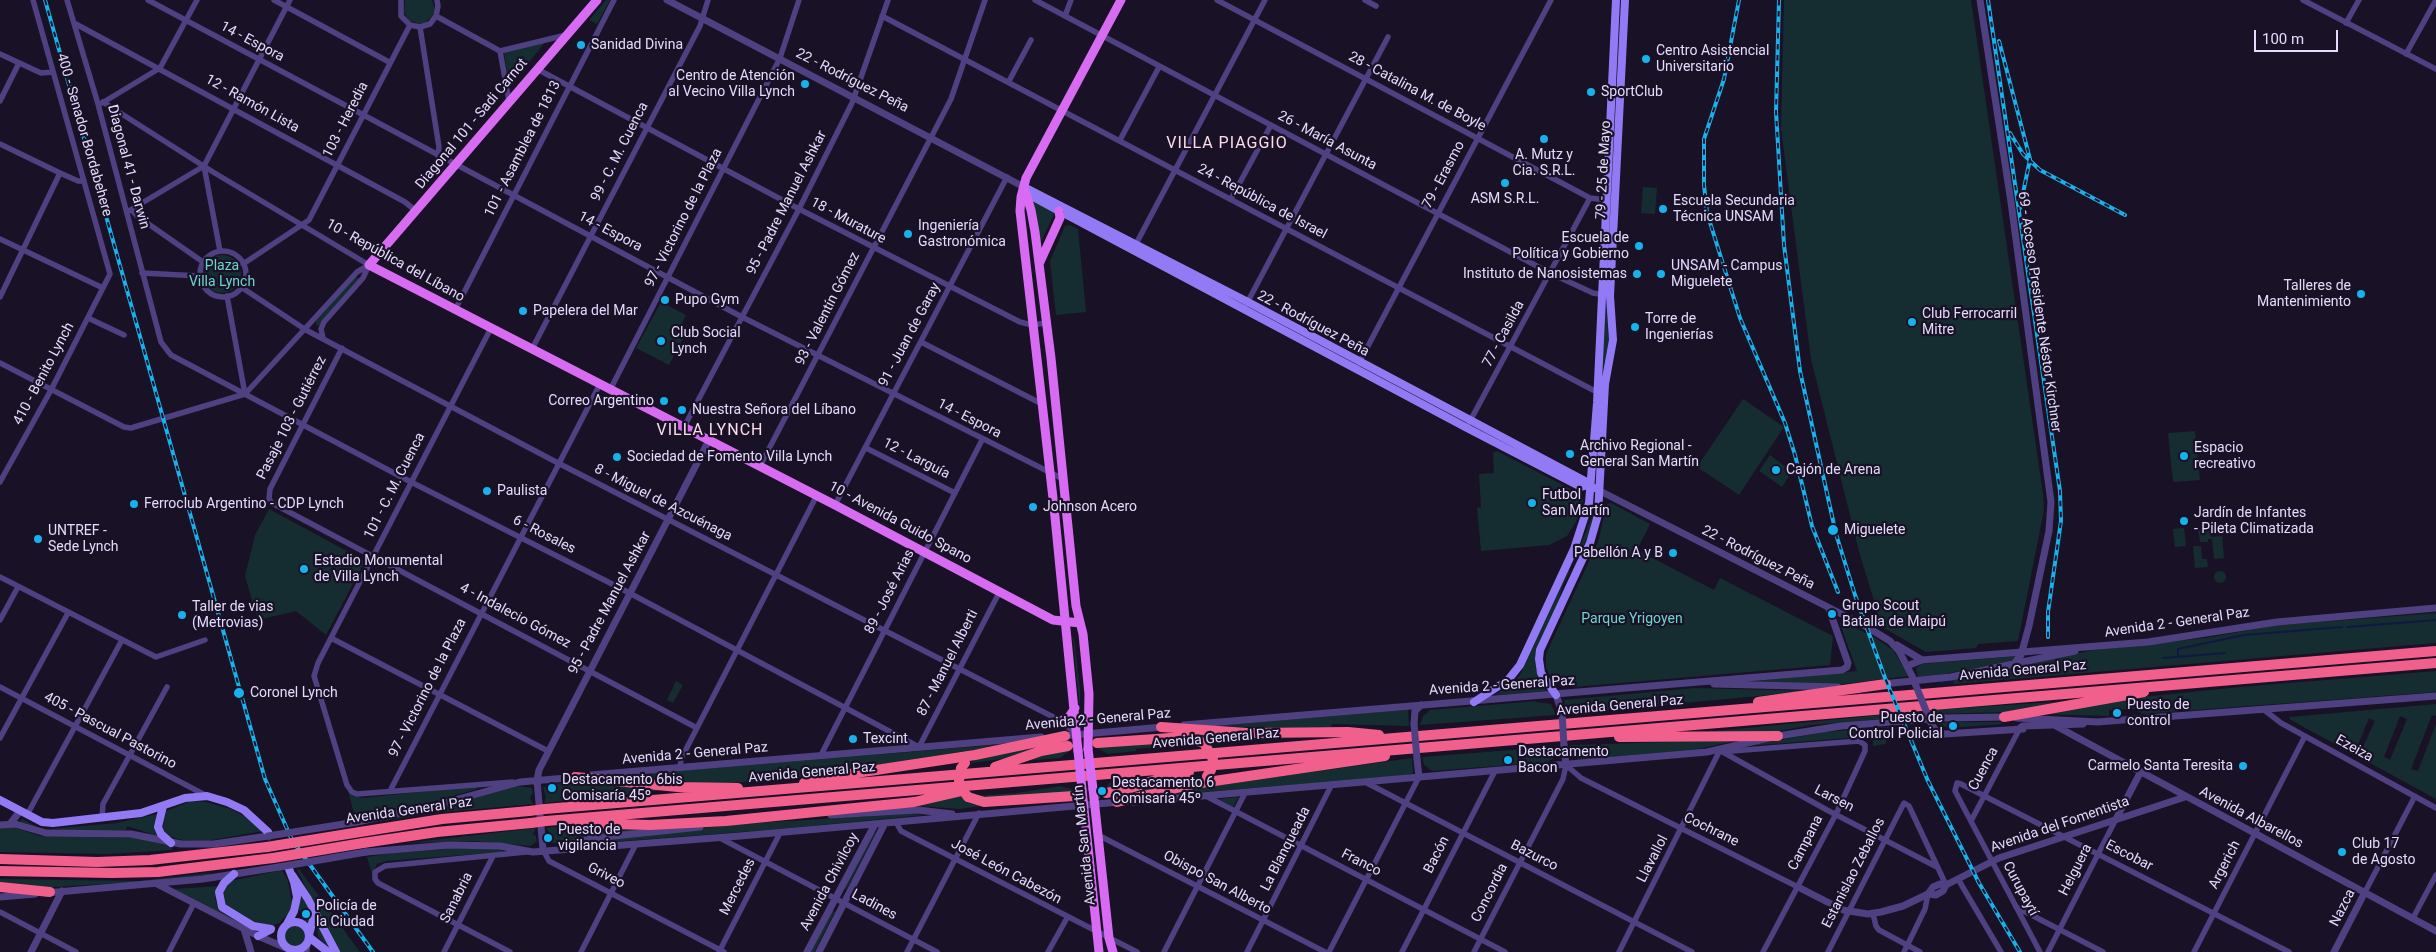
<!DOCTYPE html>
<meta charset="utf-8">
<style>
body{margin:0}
#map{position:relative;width:2436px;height:952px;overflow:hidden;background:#191226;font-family:Roboto,sans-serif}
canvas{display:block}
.scale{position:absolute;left:2254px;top:30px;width:84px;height:22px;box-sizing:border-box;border:2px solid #e4dafc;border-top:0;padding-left:6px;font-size:15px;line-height:18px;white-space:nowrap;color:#e4dafc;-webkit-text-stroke:4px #191226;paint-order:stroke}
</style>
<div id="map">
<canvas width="2436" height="952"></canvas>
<div class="scale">100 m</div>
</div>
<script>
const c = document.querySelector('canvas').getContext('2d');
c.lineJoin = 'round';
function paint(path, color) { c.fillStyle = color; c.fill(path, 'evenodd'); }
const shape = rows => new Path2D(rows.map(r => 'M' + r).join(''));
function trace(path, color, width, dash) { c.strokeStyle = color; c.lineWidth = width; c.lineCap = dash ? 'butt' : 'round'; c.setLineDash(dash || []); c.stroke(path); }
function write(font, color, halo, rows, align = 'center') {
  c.font = font + ' Roboto,sans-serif'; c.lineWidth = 4.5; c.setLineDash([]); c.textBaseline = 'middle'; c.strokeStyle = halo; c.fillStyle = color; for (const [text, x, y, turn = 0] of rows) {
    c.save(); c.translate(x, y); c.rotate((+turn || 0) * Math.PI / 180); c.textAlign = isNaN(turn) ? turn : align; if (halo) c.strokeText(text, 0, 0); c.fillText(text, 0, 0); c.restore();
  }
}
paint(shape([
 [405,0,432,0,435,10,433,15,425,23,420,24,410,21,404,13],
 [606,0,610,0,597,24,589,20],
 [1784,0,1971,0,2043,494,2044,510,2018,641,1978,644,1976,648,1926,652,1882,627,1860,555,1811,359,1781,129],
 [546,41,509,87,504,52],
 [1615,91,1607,285,1605,285],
 [1643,187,1657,188,1655,214,1641,213],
 [1044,198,1247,304,1575,480,1468,424],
 [1032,201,1055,212,1040,244],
 [1070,225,1078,229,1086,312,1056,315,1050,261,1065,226],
 '203 274a19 19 0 1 1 38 0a19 19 0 1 1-38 0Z',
 [355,277,359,278,359,280,319,326,316,325,316,321],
 [661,302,686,315,679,329,686,333,669,365,636,348],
 [1606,303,1609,342,1601,379,1605,303],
 [1743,399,1784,427,1739,495,1697,467],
 [2195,431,2200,480,2173,482,2168,433],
 [1497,451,1580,494,1583,500,1582,506,1576,522,1567,536,1549,545,1481,551,1477,508,1481,507,1479,474,1494,473,1493,453],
 [1770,455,1792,472,1782,487,1759,471],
 [1611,503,1650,524,1637,550,1714,590,1720,578,1833,636,1830,665,1574,687,1566,687,1553,680,1546,668,1546,654,1598,542,1607,504],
 [269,509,365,561,326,635,296,611,258,620,245,576,255,535],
 [1592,516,1594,517,1588,536,1579,555,1577,554],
 [2184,528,2186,546,2175,547,2173,529],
 [2198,529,2207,529,2207,531,2211,531,2211,537,2222,536,2224,558,2214,559,2212,539,2208,539,2208,542,2200,542],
 [2193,546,2201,546,2202,559,2207,559,2208,567,2195,568],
 [1569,570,1570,571,1562,587,1559,601,1535,655,1536,669,1546,691,1495,695,1511,685,1520,675],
 '2214 577a6 6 0 1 1 12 0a6 6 0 1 1-12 0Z',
 [2436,613,2436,643,1954,684,1953,680,2094,650,2205,638,2278,625],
 [1841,621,1872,636,1893,650,1909,676,1843,684,1746,682,1857,671,1840,624],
 [1073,638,1074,638,1080,689,1080,713],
 [2018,656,2015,660,1934,676,1918,677,1916,668,1922,664],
 [2436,671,2436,692,2142,714,2136,709,2109,710,2109,716,2036,714,2133,698,2240,687],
 [676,681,683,685,673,703,667,700],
 [1696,688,1811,691,1567,714,1564,700],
 [2084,700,2006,712,1934,714,1932,710],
 [1536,701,1536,702,1551,704,1556,715,1420,725,1423,716,1430,710],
 [2436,704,2436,716,2432,715,2411,769,2418,771,2436,724,2436,799,2289,719,2290,717],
 [2400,716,2407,719,2390,760,2384,757],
 [2369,718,2375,721,2363,747,2358,745],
 [1405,710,1408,710,1409,726,1332,724,1331,727,1291,728,1211,726],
 [1881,715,1882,719,1811,725,1769,733,1664,736],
 [1957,722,2002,722,2002,724,1948,728,1937,723],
 [1888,727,1890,734,1885,744,1873,746,1873,736,1747,746,1825,732],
 [1193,733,1314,737,1210,742],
 [1175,740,1199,743,1136,749,1136,751,1108,754,1099,749,1099,746],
 [1740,740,1698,749,1580,760,1571,755,1570,745],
 [1019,743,783,779,718,784,615,776],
 [1068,743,1003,759,970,763,979,758,1046,744],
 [1550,747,1558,747,1558,752,1556,757,1547,762,1432,771,1424,765,1422,757],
 [1069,749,1069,751,1060,758,1022,761],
 [1412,758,1413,773,1408,775,1156,796,1176,791],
 [1201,776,1194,781,1104,798,1178,779],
 [1148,778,1104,791,1109,783,1114,781],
 [564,782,592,783,665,790,544,803,546,797,543,787],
 [477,786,477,789,417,806,355,817,348,791,352,795,362,798],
 [518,786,532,788,533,793,530,798,533,804,434,813,378,822],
 [1061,786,1074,790,1074,793,987,799,973,796,1016,793],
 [961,796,969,803,981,806,959,809,922,806,891,809],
 [1239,797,1233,807,1219,799],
 [191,801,206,802,231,809,244,816,263,831,206,841,183,840,167,836,163,828,166,811],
 [157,814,156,824,158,836,127,826,126,830,50,831,38,829,20,822,22,819,39,828,49,829,117,823],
 [909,814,925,815,767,830,609,842,596,843,596,841,737,824],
 [6,825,40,836,138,838,171,846,172,850,108,854,0,852,0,826],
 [536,828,533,834,536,836,537,842,530,846,474,841,407,843],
 [546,828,553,827,657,829,559,843,551,843,550,833],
 [874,831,875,834,846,890,845,888],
 [447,849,493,849,502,850,502,852,386,861,377,864,372,874,367,857,393,853],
 [299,869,360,952,339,952,297,870],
 [282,870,288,881,292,903,290,912,279,923,268,927,259,926,224,905,222,891,231,881],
 [209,873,209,875,137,882,37,888,0,883,0,879,138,881],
 [219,886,215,899,219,910,263,931,258,934,174,889],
 [302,895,311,912,308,929,304,924,299,909,299,896],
 [832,910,835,912,814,952,811,952],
 [317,923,333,952,318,937],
 '282 936a13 13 0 1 1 26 0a13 13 0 1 1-26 0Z'
]), '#152c30');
trace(shape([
 [2347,627,2436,620],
 [2178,657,2178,649,2244,635,2342,627],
 [2163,658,2225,653],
 [1940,683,1953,682]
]), '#0f1942', 2);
trace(shape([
 [268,832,289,869]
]), '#373046', 8, [8, 4]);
trace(shape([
 [1075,796,1106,793]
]), '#373046', 10, [10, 5]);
trace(shape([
 [67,0,98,104,161,342,171,355,411,482,620,588,919,747,1000,591],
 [148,0,742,317,1063,479],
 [274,0,389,62],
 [401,0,401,16,410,25,420,27,430,24,436,16,438,6,437,0],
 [1035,0,1550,273,1593,293,1605,295],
 [1217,0,1590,198,1606,200],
 [1365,0,1376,6],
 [2303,0,2436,69],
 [436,16,500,51,566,35],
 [882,16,1399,288,1593,390,1600,391],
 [1065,16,1071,0],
 [74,23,405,202,416,211],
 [2346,23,2359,0],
 [420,27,439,147,438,156],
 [500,51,509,101],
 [0,54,41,73,53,72],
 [2406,54,2436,0],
 [537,69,799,209,1020,322,1032,325,1046,323],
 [1009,81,1031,40],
 [0,101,19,63],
 [103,102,213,172,369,265],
 [102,103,160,68,197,0],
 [1120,140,1159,67],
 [0,144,60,173,78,181,84,181],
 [204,166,220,251],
 [1231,199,1271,125],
 [132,210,137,216,203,262],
 [127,212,204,166,290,0],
 [0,239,103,288],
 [1136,244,1265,0],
 '200 274a23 23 0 1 1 46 0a23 23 0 1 1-46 0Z',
 [243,264,309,220,410,25],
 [142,273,200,276],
 [241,287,306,330,558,463,1061,721,1077,735],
 [227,296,245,394],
 [0,297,60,173],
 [1246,305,1388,37],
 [455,310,614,0],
 [88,318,124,335],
 [491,328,318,663,314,676,347,785,352,792,357,794,513,782],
 [323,338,321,329,324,322,363,278,369,265],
 [921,342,1040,403],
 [342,348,270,489,269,499,272,503,697,728],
 [532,349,700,26,708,0],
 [0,363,124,427,131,428,245,394,357,272,369,265],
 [1359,363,1551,0],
 [610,390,780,58,799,0],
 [1469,423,1590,198],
 [684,427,799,209,852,103,888,0],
 [866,448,955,493],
 [760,466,951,99,985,0],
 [0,482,51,390,110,274,33,0],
 [835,505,1007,177],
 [0,577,156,657,205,640],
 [0,620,18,587],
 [331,638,548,751],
 [0,687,207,796],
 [2263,709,2281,723,2436,808],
 [1925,736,1942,734],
 [0,738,68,613],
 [1721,750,1732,751,1859,741,1865,745,1865,751,1836,814,1763,952],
 [1721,751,1827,810,1937,867],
 [821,755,982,440],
 [1566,765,1581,778,1798,887],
 [680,768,681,759,817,495],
 [1365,782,1692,952],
 [390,791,600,384],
 [1206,796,1505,952],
 [27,815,122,640],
 [102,818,103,804,167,687],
 [1971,821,2020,728],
 [896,822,901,831,1137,952],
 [1098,835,1325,952],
 [720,838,937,952],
 [543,850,549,861,724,952],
 [1958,879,2001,952],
 [2365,892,2415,796],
 [2016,907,2103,952],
 [0,912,76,952],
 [1873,914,1876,926,1879,930,1920,952],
 [2413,918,2436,875],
 [169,952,194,903],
 [444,952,493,856],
 [510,952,378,883,375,879,375,872,385,866,526,852],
 [581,952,636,844],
 [719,952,780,833],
 [907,952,979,813],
 [1048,952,1067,918],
 [1164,952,1245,793],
 [1247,952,1332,784],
 [1329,952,1419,777],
 [1402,952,1495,771],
 [1474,952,1563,779,1566,765],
 [1619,952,1720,750],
 [1828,952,1904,803,1909,806,1946,885],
 [1904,952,1925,909,1928,894],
 [2040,952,1955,791,1957,783,1961,784,2289,952],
 [2048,952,2116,819],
 [2194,952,2305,736]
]), '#4f4181', 5.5);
trace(shape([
 [667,0,1024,187],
 [1980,0,2011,202,2051,502,2049,531,2029,626,2021,655,2014,664],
 [1600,491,1867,627,1890,641,1899,651,1912,676],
 [1897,645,1922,660],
 [1907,666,1922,660,2148,642,2277,622,2436,608],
 [1714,684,1838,687],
 [1883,684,1951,677,2075,651],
 [1556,695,1562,712],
 [2017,718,2099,722],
 [2097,722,2436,696],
 [1931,723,1936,731,1944,734,2023,729],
 [1414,724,1415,711,1421,705],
 [1184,725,1842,670,1847,667,1848,663,1829,609],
 [2056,726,2436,931],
 [2020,728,2023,726,2083,724],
 [1062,736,1163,727],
 [1564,746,1566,765],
 [1417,759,1419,777],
 [591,775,1041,737],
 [1133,802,1707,752,1778,736,1841,726,1942,718,2007,717],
 [831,815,918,810,952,814],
 [2116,819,2140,773],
 [357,822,433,806,520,782,578,777],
 [10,824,20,811],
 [0,825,15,824,46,833,131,834,181,844,214,844,268,836],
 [562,846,595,838,700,827],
 [543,850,537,780,539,770,709,440],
 [366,852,449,845,500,846,533,852,740,836,1119,802],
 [157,884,258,936,286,948],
 [1798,887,1843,910,1868,914,1881,912,1903,906,1928,894,1933,887,1940,884,1946,885,1999,858,2185,797],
 [46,893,203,879,279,867],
 [1928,894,1936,895,1943,891,1946,885],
 [0,897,35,894],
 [244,929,251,952],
 [31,952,62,891],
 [306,952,307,943],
 [807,952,875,824],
 [819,952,885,823],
 [2334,952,2365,892]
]), '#4f4181', 7);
trace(shape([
 [1024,187,1248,302,1585,481,1588,485,1594,488],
 [1028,190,1035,198,1059,211],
 [1067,215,1467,428,1581,487,1588,485],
 [1556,695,1541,673,1539,659,1540,650,1590,543,1598,515,1605,384,1613,340,1610,296,1625,0],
 [1474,702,1508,680,1520,665,1574,549,1589,503,1597,403,1616,0],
 [0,800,42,822,53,823,141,813,185,798,207,796,227,802,244,810,268,832],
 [163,806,158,827,161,834,171,843],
 [234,874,224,883,219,892,222,907,253,926,271,929],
 [292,875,308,899,336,952],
 '281 936a14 14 0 1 1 28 0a14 14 0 1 1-28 0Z',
 [287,924,294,911,297,897,294,882,289,869],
 [309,935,315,912],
 [258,936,270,930],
 [309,937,328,952]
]), '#927af4', 8);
trace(shape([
 [597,0,369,265,835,505,1053,620,1080,623],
 [1024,187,1031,210,1035,232,1051,358,1076,606,1083,634,1089,694,1088,749],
 [1040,262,1060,218,1059,211],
 [1061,721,1069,717,1075,708],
 [1078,751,1054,507,1020,211,1021,197,1026,178,1121,0],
 [1093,789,1109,938,1113,952],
 [1082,790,1099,952]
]), '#d76bf2', 9);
trace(shape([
 [1758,702,1886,684],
 [2004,717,2144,692],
 [1161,727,1247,733,1348,732,1379,735],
 [1619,737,1778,736],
 [1097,743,1185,737,1204,743],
 [995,767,1041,751,1068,746],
 [575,777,678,787,738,788],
 [804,783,856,773,975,755,1065,736],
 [1106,793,1124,790,1159,779,1189,772],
 [968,797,984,802,1074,796],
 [1117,802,1194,784,1385,756],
 [545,809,2436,651],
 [546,821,2436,663],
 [579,823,650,825,726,821,914,802,962,791],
 [360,832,442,819,529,811],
 [363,843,437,832,531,823],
 [0,859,97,862,150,860,267,847],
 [0,871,112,873,158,872,273,858],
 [0,887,50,892]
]), '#f1608c', 10);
const rail = shape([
 [45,0,265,779,292,840,373,952],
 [1739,0,1724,79,1704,139,1704,185,1707,213,1740,318,1785,423,1795,455,1812,526,1838,592],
 [1779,0,1776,112,1784,245,1800,371,1836,534,1855,595,1885,678,1928,781,1979,883,2020,952],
 [1988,0,2060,491,2061,521,2048,612,2048,637],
 [1999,41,2030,159,2020,208],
 [2010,133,2023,154,2040,170,2125,215]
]);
trace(rail, '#17b1eb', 4);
trace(rail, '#191226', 2, [5.5]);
trace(shape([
 [1912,676,1931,723],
 [1562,712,1564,746],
 [1414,724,1417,759],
 [268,836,357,822],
 [279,867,366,852]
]), '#4f4181', 7);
trace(shape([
 [1088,749,1093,789],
 [1078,751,1082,790]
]), '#d76bf2', 9);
trace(shape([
 [1204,743,1213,759,1211,770,1207,776],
 [965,763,961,768,959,781,960,787,968,797],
 [529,811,545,809],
 [531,823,546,821],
 [267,847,360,832],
 [273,858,363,843]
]), '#f1608c', 10);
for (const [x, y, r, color] of [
 [581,45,5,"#17b1eb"],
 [1646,59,5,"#17b1eb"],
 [805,84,5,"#17b1eb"],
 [1591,92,5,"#17b1eb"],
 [1544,139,5,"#17b1eb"],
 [1505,183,5,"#17b1eb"],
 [1663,209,5,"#17b1eb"],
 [908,234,5,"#17b1eb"],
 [1639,246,5,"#17b1eb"],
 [1637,274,5,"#17b1eb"],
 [1661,274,5,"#17b1eb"],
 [2361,294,5,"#17b1eb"],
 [665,300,5,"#17b1eb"],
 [523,311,5,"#17b1eb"],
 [1912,322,5,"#17b1eb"],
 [1635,327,5,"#17b1eb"],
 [661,341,5,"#17b1eb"],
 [664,401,5,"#17b1eb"],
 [682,410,5,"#17b1eb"],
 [1570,454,5,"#17b1eb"],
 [2184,456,5,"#17b1eb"],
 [617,457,5,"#17b1eb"],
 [1776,470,5,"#17b1eb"],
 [487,491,5,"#17b1eb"],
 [1532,503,5,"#17b1eb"],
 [134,504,5,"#17b1eb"],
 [1033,507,5,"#17b1eb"],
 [2184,521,5,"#17b1eb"],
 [1833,530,6,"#17b1eb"],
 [38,539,5,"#17b1eb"],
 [1673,553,5,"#17b1eb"],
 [304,569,5,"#17b1eb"],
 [1832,614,5,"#17b1eb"],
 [182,615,5,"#17b1eb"],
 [239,693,6,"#17b1eb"],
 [2117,713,5,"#17b1eb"],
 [1953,726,5,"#17b1eb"],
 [853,739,5,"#17b1eb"],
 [1508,760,5,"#17b1eb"],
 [2243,766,5,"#17b1eb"],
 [552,788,5,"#17b1eb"],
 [1102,791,5,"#17b1eb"],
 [548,838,5,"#17b1eb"],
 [2342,852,5,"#17b1eb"],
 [306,914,5,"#17b1eb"]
]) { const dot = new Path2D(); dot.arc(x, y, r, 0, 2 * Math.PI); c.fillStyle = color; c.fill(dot); trace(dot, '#191226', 2); }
write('14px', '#e4dafc', '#191226', [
 ["14 - Espora",252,42,28],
 ["22 - Rodríguez Peña",852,81,27],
 ["28 - Catalina M. de Boyle",1417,92,28],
 ["12 - Ramón Lista",252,104,29],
 ["103 - Heredia",346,120,-63],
 ["Diagonal 101 - Sadi Carnot",472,124,-50],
 ["400 - Senador Bordabehere",84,135,74],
 ["26 - María Asunta",1327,141,28],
 ["101 - Asamblea de 1813",523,149,-63],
 ["99 - C. M. Cuenca",620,152,-63],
 ["Diagonal 41 - Darwin",128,167,75],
 ["79 - 25 de Mayo",1604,170,-87],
 ["79 - Erasmo",1444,175,-62],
 ["24 - República de Israel",1262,202,28],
 ["95 - Padre Manuel Ashkar",787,203,-63],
 ["97 - Victorino de la Plaza",684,218,-63],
 ["18 - Murature",848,221,28],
 ["14 - Espora",610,232,28],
 ["10 - República del Líbano",395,261,29],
 ["93 - Valentín Gómez",828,309,-63],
 ["69 - Acceso Presidente Néstor Kirchner",2039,312,82],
 ["22 - Rodríguez Peña",1313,324,28],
 ["77 - Casilda",1504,334,-62],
 ["91 - Juan de Garay",910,335,-62],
 ["410 - Benito Lynch",44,374,-62],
 ["Pasaje 103 - Gutiérrez",292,418,-63],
 ["14 - Espora",969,419,27],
 ["12 - Larguía",916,459,27],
 ["101 - C. M. Cuenca",395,486,-63],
 ["8 - Miguel de Azcuénaga",663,503,27],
 ["10 - Avenida Guido Spano",900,523,28],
 ["6 - Rosales",544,535,27],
 ["22 - Rodríguez Peña",1758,558,27],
 ["89 - José Arias",890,592,-63],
 ["95 - Padre Manuel Ashkar",610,603,-62],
 ["4 - Indalecio Gómez",515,616,28],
 ["Avenida 2 - General Paz",2177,623,-8],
 ["87 - Manuel Alberti",948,663,-63],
 ["Avenida General Paz",2023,671,-5],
 ["Avenida 2 - General Paz",1502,686,-4],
 ["97 - Victorino de la Plaza",428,688,-63],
 ["Avenida General Paz",1620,706,-5],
 ["Avenida 2 - General Paz",1098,720,-5],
 ["405 - Pascual Pastorino",110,731,28],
 ["Avenida General Paz",1216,739,-5],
 ["Ezeiza",2354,749,29],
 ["Avenida 2 - General Paz",695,754,-5],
 ["Cuenca",1984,769,-62],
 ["Avenida General Paz",812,773,-5],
 ["Larsen",1834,799,27],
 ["Avenida General Paz",409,811,-8],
 ["Avenida Albarellos",2251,818,28],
 ["Avenida del Fomentista",2060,825,-19],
 ["Cochrane",1711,830,26],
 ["Campana",1806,843,-63],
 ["Avenida San Martín",1085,845,-96],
 ["La Blanqueada",1286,849,-63],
 ["Bacón",1437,855,-63],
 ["Bazurco",1534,856,27],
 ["Escobar",2129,856,27],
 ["Llavallol",1653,859,-63],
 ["Franco",1361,863,27],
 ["Argerich",2225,865,-63],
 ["Helguera",2076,870,-63],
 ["José León Cabezón",1006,872,28],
 ["Estanislao Zeballos",1854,873,-63],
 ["Griveo",606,876,27],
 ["Avenida Chivilcoy",830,882,-62],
 ["Obispo San Alberto",1217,883,28],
 ["Mercedes",738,887,-63],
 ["Curupaytí",2020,889,62],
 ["Concordia",1490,893,-63],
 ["Sanabria",457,898,-63],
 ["Ladines",874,905,28],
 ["Nazca",2343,908,-63]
]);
write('14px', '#e4dafc', '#191226', [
 ["Sanidad Divina",591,45],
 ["Centro Asistencial",1656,51],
 ["Universitario",1656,67],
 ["Centro de Atención",795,76,"right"],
 ["al Vecino Villa Lynch",795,92,"right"],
 ["SportClub",1601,92],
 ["A. Mutz y",1544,155,"center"],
 ["Cia. S.R.L.",1544,171,"center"],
 ["ASM S.R.L.",1505,199,"center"],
 ["Escuela Secundaria",1673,201],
 ["Técnica UNSAM",1673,217],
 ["Ingeniería",918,226],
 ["Gastronómica",918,242],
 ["Escuela de",1629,238,"right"],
 ["Política y Gobierno",1629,254,"right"],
 ["UNSAM - Campus",1671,266],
 ["Miguelete",1671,282],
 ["Instituto de Nanosistemas",1627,274,"right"],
 ["Talleres de",2351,286,"right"],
 ["Mantenimiento",2351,302,"right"],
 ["Pupo Gym",675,300],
 ["Papelera del Mar",533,311],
 ["Club Ferrocarril",1922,314],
 ["Mitre",1922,330],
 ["Torre de",1645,319],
 ["Ingenierías",1645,335],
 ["Club Social",671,333],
 ["Lynch",671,349],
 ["Correo Argentino",654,401,"right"],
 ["Nuestra Señora del Líbano",692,410],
 ["Archivo Regional -",1580,446],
 ["General San Martín",1580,462],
 ["Espacio",2194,448],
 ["recreativo",2194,464],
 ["Sociedad de Fomento Villa Lynch",627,457],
 ["Cajón de Arena",1786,470],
 ["Paulista",497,491],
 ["Futbol",1542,495],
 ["San Martín",1542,511],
 ["Ferroclub Argentino - CDP Lynch",144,504],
 ["Johnson Acero",1043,507],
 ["Jardín de Infantes",2194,513],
 ["- Pileta Climatizada",2194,529],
 ["Miguelete",1844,530],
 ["UNTREF -",48,531],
 ["Sede Lynch",48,547],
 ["Pabellón A y B",1663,553,"right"],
 ["Estadio Monumental",314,561],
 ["de Villa Lynch",314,577],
 ["Grupo Scout",1842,606],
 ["Batalla de Maipú",1842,622],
 ["Taller de vias",192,607],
 ["(Metrovias)",192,623],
 ["Coronel Lynch",250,693],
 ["Puesto de",2127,705],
 ["control",2127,721],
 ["Puesto de",1943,718,"right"],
 ["Control Policial",1943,734,"right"],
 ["Texcint",863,739],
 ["Destacamento",1518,752],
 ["Bacon",1518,768],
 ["Carmelo Santa Teresita",2233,766,"right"],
 ["Destacamento 6bis",562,780],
 ["Comisaría 45º",562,796],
 ["Destacamento 6",1112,783],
 ["Comisaría 45º",1112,799],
 ["Puesto de",558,830],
 ["vigilancia",558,846],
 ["Club 17",2352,844],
 ["de Agosto",2352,860],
 ["Policía de",316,906],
 ["la Ciudad",316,922]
], 'left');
write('14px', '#6cd6ce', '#191226', [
 ["Plaza",222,266],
 ["Villa Lynch",222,282],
 ["Parque Yrigoyen",1632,619]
]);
c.letterSpacing = '1px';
write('16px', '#fcdceb', '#191226', [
 ["VILLA PIAGGIO",1227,144],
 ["VILLA LYNCH",710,431]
]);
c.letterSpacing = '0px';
</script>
